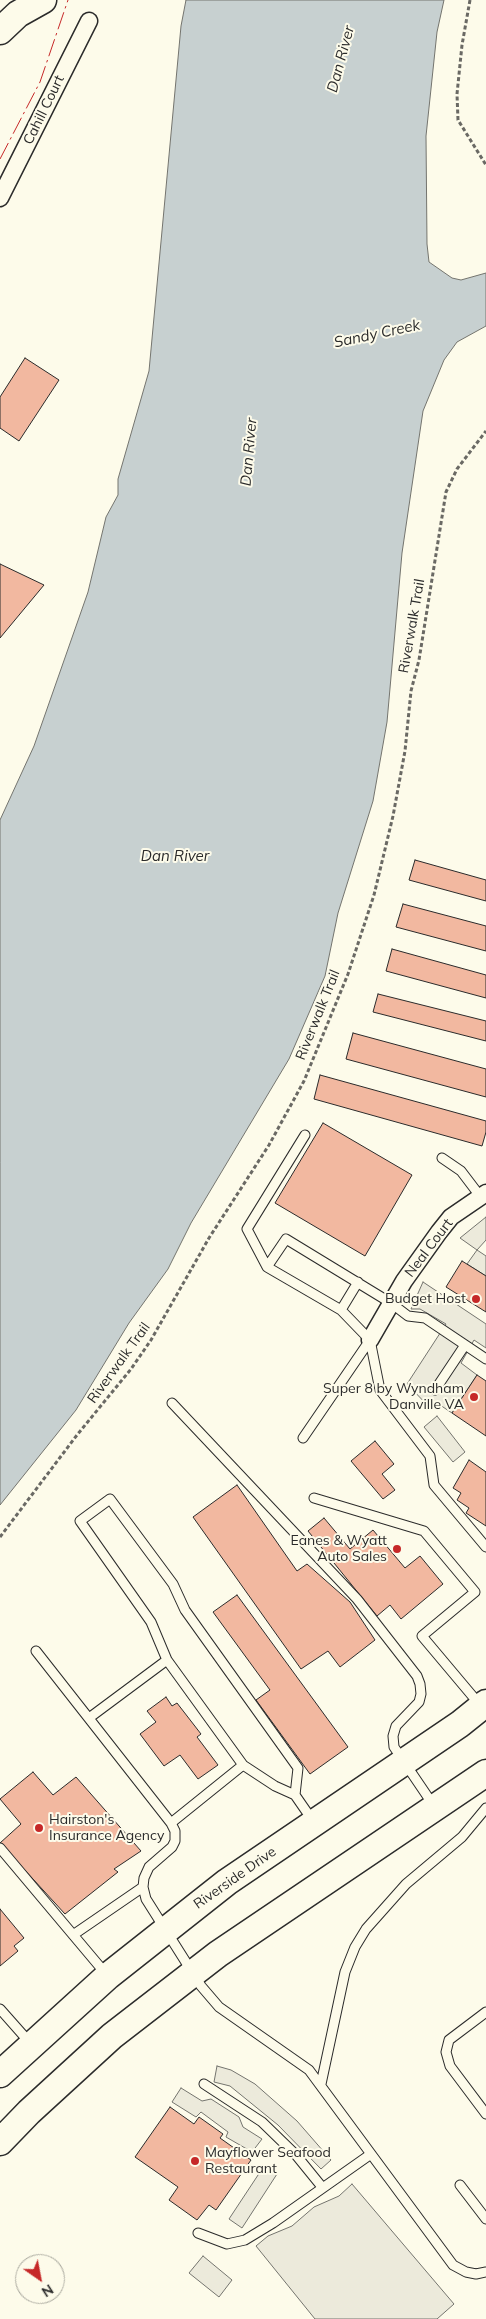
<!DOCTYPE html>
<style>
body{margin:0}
#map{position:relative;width:486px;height:2319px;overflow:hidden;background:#fdfbea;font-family:Mulish,sans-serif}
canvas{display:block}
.north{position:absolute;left:15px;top:2254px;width:50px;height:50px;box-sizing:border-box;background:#fdfbea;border:1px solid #a9a89e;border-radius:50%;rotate:147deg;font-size:14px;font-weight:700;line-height:20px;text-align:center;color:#2b2b2b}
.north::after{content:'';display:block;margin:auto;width:18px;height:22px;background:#c62828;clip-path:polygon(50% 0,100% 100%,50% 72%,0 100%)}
</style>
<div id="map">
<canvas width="486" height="2319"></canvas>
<div class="north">N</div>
</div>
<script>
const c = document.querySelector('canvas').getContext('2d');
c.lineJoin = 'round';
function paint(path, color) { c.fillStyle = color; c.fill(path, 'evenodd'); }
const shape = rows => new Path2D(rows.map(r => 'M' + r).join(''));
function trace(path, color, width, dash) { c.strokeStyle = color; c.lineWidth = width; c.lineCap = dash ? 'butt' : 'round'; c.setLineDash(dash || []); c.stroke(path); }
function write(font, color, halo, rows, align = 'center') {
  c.font = font + ' Mulish,sans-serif'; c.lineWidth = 4; c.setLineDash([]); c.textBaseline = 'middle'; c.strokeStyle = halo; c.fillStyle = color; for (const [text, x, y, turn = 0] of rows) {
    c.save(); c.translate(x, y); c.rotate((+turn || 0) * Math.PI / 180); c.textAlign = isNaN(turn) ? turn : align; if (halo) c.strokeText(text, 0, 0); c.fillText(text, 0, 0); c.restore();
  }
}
const parking = shape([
 [486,1217,486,1240,477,1250,486,1256,486,1276,467,1264,477,1250,460,1238,486,1217],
 [423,1282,486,1324,486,1348,474,1340,461,1363,477,1375,452,1413,437,1403,432,1410,407,1384,446,1324,420,1309,411,1309,423,1282],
 [437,1416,465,1452,453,1462,424,1427,437,1416],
 [217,2066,231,2070,255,2084,297,2121,331,2160,321,2169,278,2125,230,2086,214,2082,217,2066],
 [181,2088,202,2101,211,2099,239,2117,243,2127,262,2139,252,2152,226,2137,228,2132,201,2112,196,2117,172,2102,181,2088],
 [264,2166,277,2174,242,2228,229,2219,264,2166],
 [352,2184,454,2304,437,2319,315,2319,256,2246,268,2236,292,2226,314,2207,339,2196,352,2184],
 [203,2256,232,2280,219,2297,189,2273,203,2256]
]);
paint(parking, '#eceadb');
trace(parking, '#74746e', 1);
const water = shape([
 [186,0,444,0,437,32,426,136,427,244,429,262,452,278,461,280,486,273,486,326,457,342,444,360,423,411,402,553,387,722,373,801,338,913,325,976,289,1059,191,1223,168,1269,129,1323,76,1410,0,1505,0,820,34,746,88,592,106,517,118,495,118,479,149,371,181,26,186,0]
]);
paint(water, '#c7d0d0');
trace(water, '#74746e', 1);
const building = shape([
 [25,358,59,380,19,441,0,428,0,397,25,358],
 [0,564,44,585,0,638,0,564],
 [415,860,486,880,486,901,409,880,415,860],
 [403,904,486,926,486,951,396,927,403,904],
 [392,949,486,975,486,998,386,971,392,949],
 [378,994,486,1021,486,1041,373,1012,378,994],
 [353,1033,486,1069,486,1097,346,1059,353,1033],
 [320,1075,486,1121,486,1132,482,1146,314,1099,320,1075],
 [323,1123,412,1175,365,1256,275,1203,323,1123],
 [462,1261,486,1276,486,1312,446,1287,462,1261],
 [477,1375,486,1381,486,1436,452,1413,477,1375],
 [375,1441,394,1464,382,1474,395,1490,383,1499,351,1461,375,1441],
 [469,1460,486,1472,486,1526,466,1513,469,1508,457,1500,461,1493,453,1488,469,1460],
 [237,1485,297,1571,307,1564,350,1602,375,1640,340,1667,328,1651,301,1669,193,1517,237,1485],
 [324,1518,350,1549,373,1530,405,1568,420,1556,443,1584,401,1619,390,1605,377,1616,308,1531,324,1518],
 [237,1595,348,1747,310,1774,256,1700,270,1690,213,1612,237,1595],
 [166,1697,172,1706,177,1703,201,1734,197,1737,218,1765,198,1779,180,1755,164,1766,140,1734,156,1722,147,1711,166,1697],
 [33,1772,53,1795,76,1777,141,1851,114,1869,118,1872,65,1914,0,1843,21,1824,0,1799,33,1772],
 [0,1909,24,1938,14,1946,18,1951,0,1966,0,1909],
 [170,2107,194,2124,199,2117,223,2134,220,2138,251,2160,216,2210,209,2205,197,2220,169,2200,178,2187,135,2157,170,2107]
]);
paint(building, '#f2b8a0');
trace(building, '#2b2b2b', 1);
const lane = shape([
 [305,1135,247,1229,267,1267,341,1310,370,1340,380,1390,430,1456,434,1485,486,1547],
 [442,1158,461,1171,480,1196],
 [267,1267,286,1239,391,1303,408,1316,425,1318,486,1359],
 [341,1310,358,1282],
 [435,1390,465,1345],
 [172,1403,357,1599,417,1676,420,1684,421,1694,419,1702,396,1726,393,1736,394,1747,434,1806],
 [303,1438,370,1340],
 [314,1498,424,1531,475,1592,422,1636,480,1705],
 [36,1651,171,1823,175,1831,175,1841,172,1847,149,1867,144,1878,143,1887,146,1899,201,1986,219,2007,309,2070,453,2265,466,2272,476,2274,486,2272],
 [89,1718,167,1660],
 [295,1795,275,1786,243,1765,167,1660,151,1622,80,1521,110,1499,173,1584,185,1610,298,1768,295,1795,313,1821],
 [171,1823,243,1765],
 [0,1848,106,1974],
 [73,1935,143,1887],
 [0,2009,31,2044],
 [486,2012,449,2040,446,2052,450,2066,486,2114],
 [204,2084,262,2122,296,2155,322,2187],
 [321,2084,345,1972,355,1947,366,1929,406,1884,462,1837,486,1808],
 [460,2185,486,2219],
 [198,2233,227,2244,245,2240,273,2223,371,2154]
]);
const street = shape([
 [0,198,89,21],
 [370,1340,404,1281,439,1232,451,1217,486,1193]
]);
const primary = shape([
 [0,31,18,14,43,0],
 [0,2074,108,1976,227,1882,460,1724,486,1703],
 [0,2142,29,2112,112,2036,218,1954,486,1773]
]);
trace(lane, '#2b2b2b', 11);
trace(street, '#2b2b2b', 19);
trace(primary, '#2b2b2b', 29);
trace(shape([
 [470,0,462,45,457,94,458,120,486,165],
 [0,1537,77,1435,131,1369,151,1340,209,1238,269,1145,304,1081,348,974,374,895,393,816,405,751,411,691,419,660,446,492,457,469,486,431]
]), '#6a6964', 3, [4, 2.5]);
trace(lane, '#fdfbea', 9);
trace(street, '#fdfbea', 16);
trace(primary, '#fdfbea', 26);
trace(shape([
 [0,159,40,82,68,0]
]), '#c62828', 1, [18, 4, 2.5, 4]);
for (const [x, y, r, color] of [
 [476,1299,5,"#c62828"],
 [474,1397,5,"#c62828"],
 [397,1549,5,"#c62828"],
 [39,1828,5,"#c62828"],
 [195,2161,5,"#c62828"]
]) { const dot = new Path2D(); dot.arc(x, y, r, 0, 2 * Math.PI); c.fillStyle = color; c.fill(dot); trace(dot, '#fdfbea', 2); }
write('14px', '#2b2b2b', '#fdfbea', [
 ["Cahill Court",44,110,-64],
 ["Riverwalk Trail",412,626,-80],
 ["Riverwalk Trail",318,1015,-68],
 ["Neal Court",429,1248,-53],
 ["Riverwalk Trail",119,1363,-54],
 ["Riverside Drive",235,1878,-35]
]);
write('14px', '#2b2b2b', '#fdfbea', [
 ["Budget Host",466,1299],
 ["Super 8 by Wyndham",464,1389],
 ["Danville VA",464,1405],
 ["Eanes & Wyatt",387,1541],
 ["Auto Sales",387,1557],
 ["Hairston's",49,1820,"left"],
 ["Insurance Agency",49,1836,"left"],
 ["Mayflower Seafood",205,2153,"left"],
 ["Restaurant",205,2169,"left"]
], 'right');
write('italic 15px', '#2b2b2b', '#fdfbea', [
 ["Dan River",341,59,-75],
 ["Sandy Creek",377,334,-12],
 ["Dan River",249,452,-85],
 ["Dan River",175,856]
]);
</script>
